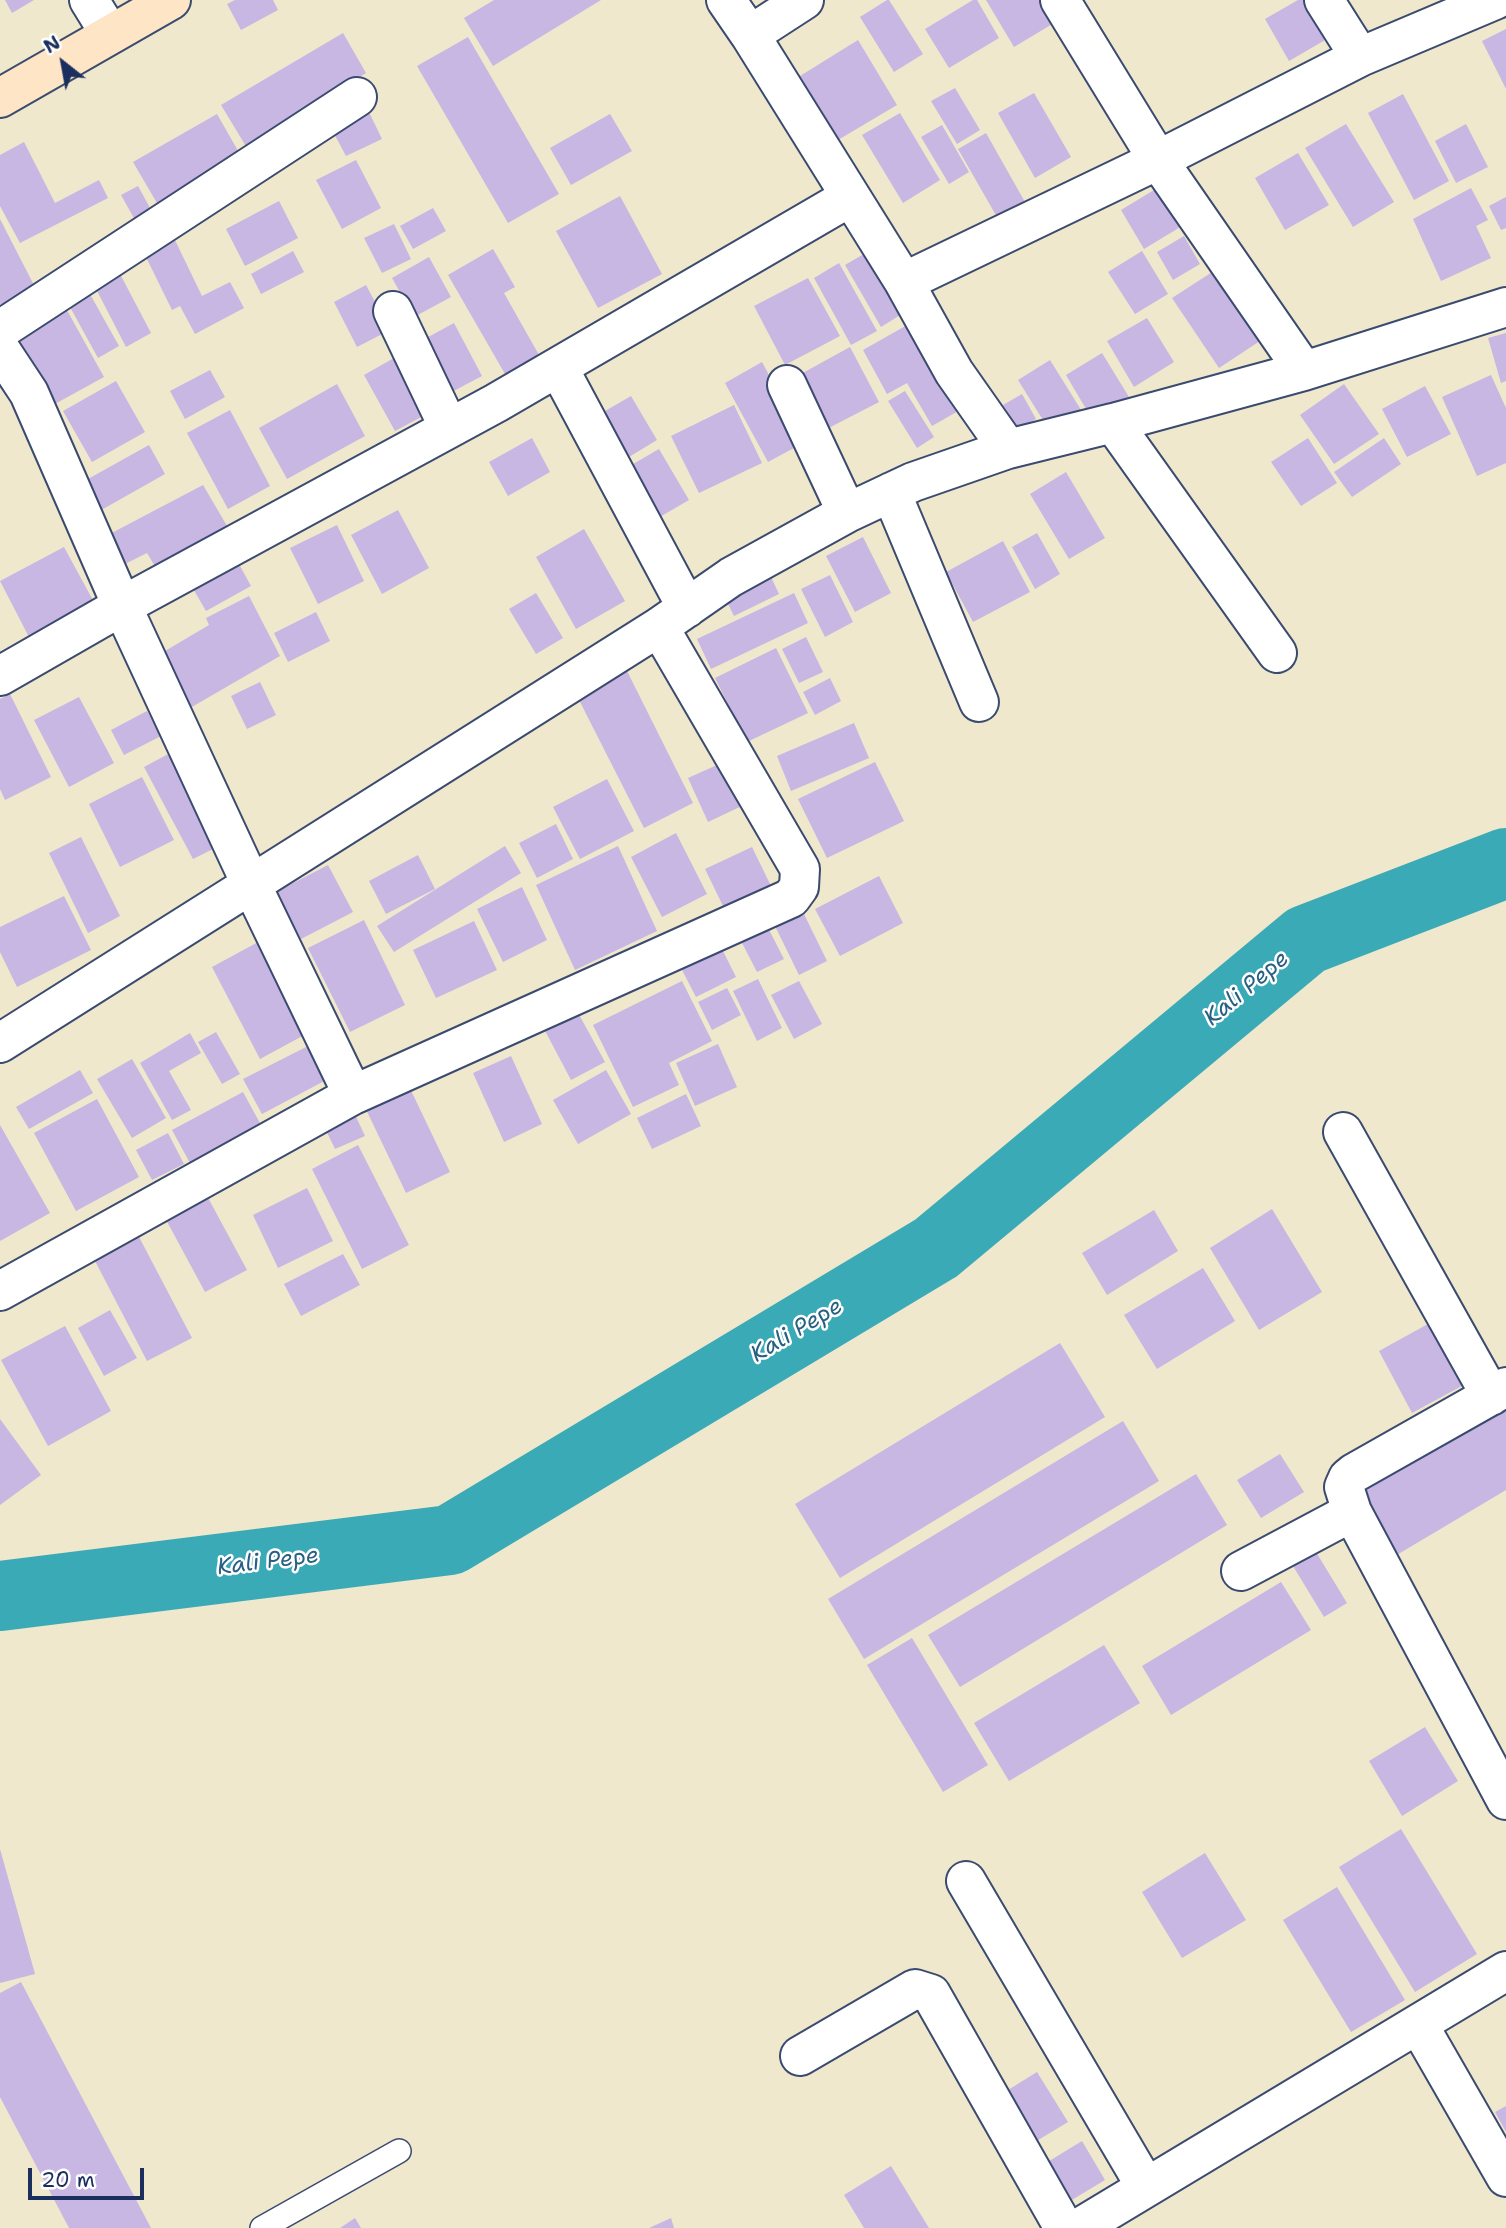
<!DOCTYPE html>
<style>
body{margin:0}
#map{position:relative;width:1506px;height:2228px;overflow:hidden;background:#efe8cd;font-family:"Shantell Sans",sans-serif}
canvas{display:block}
.north{position:absolute;left:28px;top:28px;width:70px;height:70px;-webkit-text-stroke:5px #fff;paint-order:stroke;rotate:329deg;font-size:19px;font-weight:700;line-height:28px;text-align:center;color:#1b2f5e}
.north::after{content:'';display:block;margin:auto;width:24px;height:32px;background:#1b2f5e;clip-path:polygon(50% 0,100% 100%,50% 72%,0 100%)}
.scale{position:absolute;left:28px;top:2168px;width:116px;height:32px;box-sizing:border-box;border:4px solid #1b2f5e;border-top:0;padding-left:9px;font-size:21px;line-height:24px;white-space:nowrap;color:#1b2f5e;-webkit-text-stroke:5px #fff;paint-order:stroke}
</style>
<div id="map">
<canvas width="1506" height="2228"></canvas>
<div class="north">N</div>
<div class="scale">20 m</div>
</div>
<script>
const c = document.querySelector('canvas').getContext('2d');
c.lineJoin = 'round';
const shape = rows => new Path2D(rows.map(r => 'M' + r).join(''));
function trace(path, color, width, dash) { c.strokeStyle = color; c.lineWidth = width; c.lineCap = dash ? 'butt' : 'round'; c.setLineDash(dash || []); c.stroke(path); }
function paint(path, color) { c.fillStyle = color; c.fill(path, 'evenodd'); }
function write(font, color, halo, rows, align = 'center') {
  c.font = font + ' "Shantell Sans",sans-serif'; c.lineWidth = 5; c.setLineDash([]); c.textBaseline = 'middle'; c.strokeStyle = halo; c.fillStyle = color; for (const [text, x, y, turn = 0] of rows) {
    c.save(); c.translate(x, y); c.rotate((+turn || 0) * Math.PI / 180); c.textAlign = isNaN(turn) ? turn : align; if (halo) c.strokeText(text, 0, 0); c.fillText(text, 0, 0); c.restore();
  }
}
trace(shape([
 [0,1596,450,1540,936,1248,1306,940,1506,863]
]), '#3aaab7', 70);
paint(shape([
 [5,0,34,0,12,13],
 [235,0,273,0,278,10,241,30,227,4],
 [494,0,601,0,493,66,464,18],
 [887,0,889,0,923,54,894,72,860,17],
 [973,0,977,0,999,38,949,68,925,29],
 [986,0,1040,0,1054,23,1014,47],
 [1298,0,1312,0,1332,36,1289,61,1265,19],
 [1506,29,1506,89,1482,41],
 [343,33,366,73,247,148,221,105],
 [468,37,559,194,508,223,417,66],
 [858,40,897,105,838,140,800,76],
 [955,88,980,130,957,144,931,101],
 [1034,93,1071,157,1035,178,998,113],
 [1403,94,1449,181,1414,200,1368,113],
 [367,108,382,139,346,156,330,126],
 [900,113,940,180,903,203,862,135],
 [217,114,245,163,161,210,133,162],
 [610,114,632,151,571,185,550,148],
 [1346,124,1394,202,1353,227,1305,148],
 [1466,124,1488,167,1456,183,1435,141],
 [942,125,969,172,949,184,921,137],
 [986,133,1025,202,997,217,958,149],
 [24,142,55,203,99,180,108,198,20,243,0,206,0,155],
 [1298,153,1329,205,1285,230,1255,178],
 [356,160,381,208,342,229,316,180],
 [138,186,155,217,139,227,121,195],
 [1159,187,1182,226,1144,249,1121,210],
 [1471,188,1488,220,1476,226,1491,258,1441,281,1413,219],
 [620,196,662,274,598,308,556,231],
 [1506,197,1506,228,1501,230,1489,206],
 [279,201,298,238,245,266,226,229],
 [433,208,446,231,413,249,400,226],
 [0,219,39,295,5,313,0,303],
 [394,224,411,259,382,273,364,238],
 [173,236,202,296,230,282,244,308,195,334,180,306,172,310,143,251],
 [1184,236,1200,264,1173,280,1157,252],
 [493,249,515,287,504,293,539,355,505,374,448,275],
 [293,251,304,272,261,294,251,274],
 [869,251,905,312,881,327,845,265],
 [1142,251,1168,294,1135,314,1108,272],
 [429,257,451,297,414,317,392,278],
 [839,263,877,331,851,345,814,278],
 [1220,267,1266,337,1219,368,1172,298],
 [119,272,151,333,126,347,94,285],
 [808,278,840,336,785,365,754,306],
 [366,285,390,330,357,347,334,302],
 [86,287,119,346,98,358,65,298],
 [63,303,104,377,53,405,12,331],
 [1147,318,1174,362,1134,387,1107,341],
 [916,320,967,406,932,426,907,383,887,394,863,350],
 [454,323,482,376,446,395,419,342],
 [1506,333,1506,381,1501,383,1488,338],
 [850,347,879,402,819,433,790,380],
 [1102,353,1129,397,1092,419,1066,375],
 [394,358,425,415,395,431,364,375],
 [1050,360,1083,413,1051,433,1018,380],
 [762,362,805,442,768,462,725,383],
 [210,370,225,397,185,419,170,391],
 [1491,375,1506,408,1506,463,1477,476,1442,397],
 [116,381,145,432,92,462,63,411],
 [337,384,365,436,287,479,259,428],
 [1344,384,1379,434,1334,464,1300,415],
 [1425,386,1451,434,1407,457,1382,409],
 [905,391,934,437,917,448,888,401],
 [1022,394,1036,419,1018,430,1003,405],
 [631,396,657,440,619,463,593,418],
 [734,405,762,463,699,493,671,436],
 [230,410,270,486,228,509,187,433],
 [532,438,550,472,508,496,489,462],
 [1308,438,1337,483,1301,506,1271,462],
 [1384,438,1401,464,1352,497,1334,472],
 [149,445,165,474,96,513,79,484],
 [659,449,689,500,646,525,616,474],
 [1066,472,1105,538,1069,559,1030,494],
 [203,485,230,531,159,573,147,553,121,566,106,536],
 [398,510,429,568,382,594,351,535],
 [337,525,364,581,318,604,290,548],
 [584,529,625,601,576,629,536,557],
 [1037,533,1060,574,1035,589,1012,547],
 [863,537,891,593,855,612,826,556],
 [1003,541,1030,592,973,622,946,572],
 [64,547,95,604,30,639,0,581],
 [234,555,251,586,206,611,188,580],
 [770,575,779,594,734,616,724,596],
 [830,575,853,622,825,637,801,589],
 [536,593,563,638,536,654,509,609],
 [794,593,808,623,711,669,697,639],
 [249,596,280,656,190,708,160,654,209,625,206,618],
 [316,612,330,641,288,662,274,633],
 [806,637,823,672,799,683,782,649],
 [776,648,808,713,747,742,715,678],
 [626,669,693,803,644,828,576,694],
 [830,678,841,701,815,715,803,692],
 [260,682,276,715,247,729,231,696],
 [10,694,51,777,5,800,0,789,0,699],
 [79,697,114,763,69,787,34,720],
 [147,711,161,736,124,755,111,730],
 [854,723,869,758,791,791,777,756],
 [172,752,221,845,193,859,144,767],
 [726,761,746,804,708,822,688,778],
 [875,762,904,821,827,858,798,799],
 [142,777,174,840,120,867,89,804],
 [607,779,634,831,580,859,553,807],
 [556,824,573,859,537,878,519,843],
 [676,833,707,894,662,917,631,857],
 [81,837,120,916,88,933,49,853],
 [505,846,521,873,394,952,377,926],
 [618,846,657,931,575,970,536,885],
 [752,847,771,886,724,908,705,869],
 [418,855,435,889,386,914,369,881],
 [328,865,353,912,301,939,276,892],
 [879,876,903,923,840,956,815,909],
 [522,887,547,940,503,962,477,909],
 [64,896,91,950,17,987,0,952,0,927],
 [802,910,827,961,799,975,774,924],
 [364,920,405,1005,350,1032,308,948],
 [474,921,497,970,436,998,413,950],
 [766,924,784,959,757,972,739,937],
 [260,941,308,1033,260,1059,212,967],
 [721,947,736,977,696,997,681,968],
 [758,979,782,1028,757,1041,733,991],
 [682,981,712,1041,669,1063,679,1085,633,1107,593,1025],
 [799,981,822,1024,794,1039,771,995],
 [727,988,741,1015,712,1030,698,1002],
 [576,1009,605,1062,571,1080,543,1027],
 [216,1032,240,1074,222,1084,198,1042],
 [190,1033,201,1053,169,1071,191,1110,172,1120,140,1063],
 [718,1044,737,1087,695,1106,676,1063],
 [310,1045,328,1079,262,1114,243,1079],
 [511,1056,542,1124,504,1142,473,1073],
 [132,1059,166,1118,132,1138,97,1079],
 [80,1070,93,1093,29,1129,16,1107],
 [606,1070,631,1114,578,1144,553,1100],
 [406,1080,450,1172,406,1193,362,1101],
 [243,1092,261,1125,190,1163,172,1130],
 [686,1094,701,1126,652,1149,637,1118],
 [97,1099,139,1177,76,1211,34,1133],
 [352,1108,365,1136,335,1149,322,1122],
 [0,1125,50,1213,0,1241],
 [168,1133,184,1164,152,1180,136,1150],
 [358,1145,409,1245,362,1269,312,1169],
 [307,1188,333,1241,278,1268,253,1215],
 [206,1194,247,1270,205,1292,164,1216],
 [1272,1209,1322,1292,1259,1330,1210,1248],
 [1154,1210,1178,1251,1107,1295,1082,1253],
 [138,1235,192,1338,147,1361,94,1259],
 [343,1254,360,1285,301,1316,284,1284],
 [1203,1268,1235,1321,1157,1369,1124,1315],
 [110,1310,137,1358,104,1376,78,1328],
 [1437,1319,1471,1381,1412,1413,1379,1351],
 [65,1326,111,1411,48,1446,1,1360],
 [1060,1343,1105,1417,840,1578,795,1504],
 [1506,1401,1506,1490,1390,1559,1351,1495],
 [0,1419,41,1475,0,1505],
 [1123,1421,1159,1481,864,1659,828,1599],
 [1280,1454,1304,1492,1261,1518,1237,1480],
 [1196,1474,1227,1525,960,1687,928,1635],
 [1316,1552,1347,1603,1324,1617,1293,1566],
 [1281,1582,1311,1630,1171,1715,1142,1666],
 [912,1638,988,1765,943,1792,867,1665],
 [1104,1645,1140,1703,1009,1781,974,1723],
 [1425,1727,1458,1781,1402,1816,1369,1761],
 [1401,1829,1477,1954,1415,1992,1339,1867],
 [0,1849,35,1974,0,1983],
 [1205,1853,1246,1920,1182,1958,1142,1892],
 [1337,1887,1405,2000,1351,2032,1283,1920],
 [21,1982,151,2228,69,2228,0,2097,0,1993],
 [1037,2072,1068,2122,1030,2145,1000,2095],
 [1506,2106,1506,2132,1495,2112],
 [1082,2141,1105,2180,1065,2204,1041,2166],
 [891,2166,929,2228,864,2228,844,2195],
 [355,2218,361,2228,340,2228],
 [671,2218,674,2228,649,2228]
]), '#c8b6e3');
const service = shape([
 [262,2228,399,2151]
]);
const minor = shape([
 [89,0,110,34],
 [726,0,750,35,904,282,954,372,1008,449],
 [1060,0,1158,160,1304,371],
 [1324,0,1360,57],
 [750,35,804,0],
 [904,282,1158,160,1360,57,1495,0],
 [393,311,449,428],
 [0,330,357,97],
 [0,349,29,393,122,606,251,884,353,1095],
 [558,367,687,608],
 [787,385,847,513],
 [1113,423,1277,653],
 [891,492,979,702],
 [0,676,122,606,496,403,850,197],
 [0,1043,659,627,731,577,847,513,913,482,1008,449,1113,423,1304,371,1506,307],
 [1343,1132,1491,1396],
 [0,1291,353,1095,791,898,799,887,800,869,659,627],
 [1506,1387,1354,1473,1348,1478,1344,1487,1352,1512,1506,1800],
 [1241,1571,1352,1512],
 [966,1881,1146,2187],
 [1418,2024,1506,2177],
 [800,2056,915,1989,931,1994,1064,2228],
 [1079,2228,1506,1971]
]);
const secondary = shape([
 [0,98,171,0]
]);
trace(service, '#3b4b6f', 26);
trace(minor, '#3b4b6f', 42);
trace(secondary, '#3b4b6f', 42);
trace(service, '#fff', 23);
trace(minor, '#fff', 38);
trace(secondary, '#fde5c5', 38);
write('italic 23px', '#276082', '#fff', [
 ["Kali Pepe",1247,989,-40],
 ["Kali Pepe",797,1331,-31],
 ["Kali Pepe",268,1562,-7]
]);
</script>
